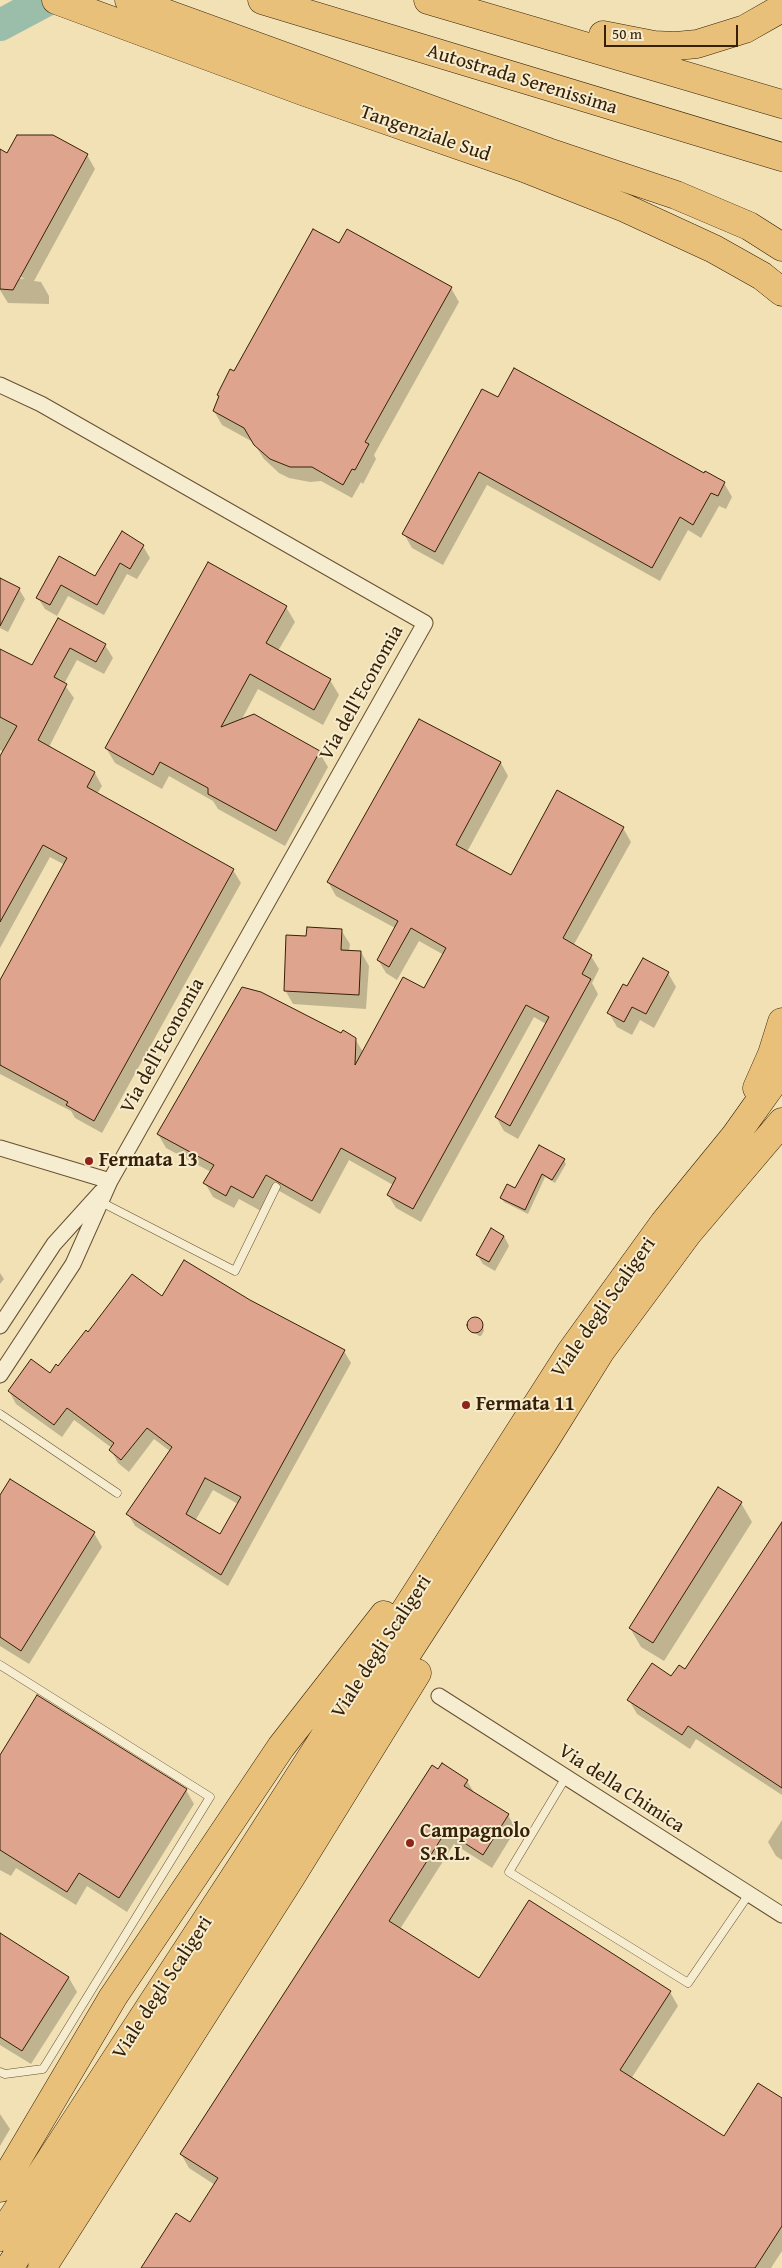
<!DOCTYPE html>
<style>
body{margin:0}
#map{position:relative;width:782px;height:2268px;overflow:hidden;background:#f1e1b5;font-family:"Gentium Book Plus",serif}
canvas{display:block}
.scale{position:absolute;left:604px;top:25px;width:134px;height:22px;box-sizing:border-box;border:2px solid #372006;border-top:0;padding-left:6px;font-size:15px;line-height:18px;white-space:nowrap;color:#372006;-webkit-text-stroke:4px #f6eccf;paint-order:stroke}
</style>
<div id="map">
<canvas width="782" height="2268"></canvas>
<div class="scale">50 m</div>
</div>
<script>
const c = document.querySelector('canvas').getContext('2d');
c.lineJoin = 'round';
function paint(path, color) { c.fillStyle = color; c.fill(path, 'evenodd'); }
const shape = rows => new Path2D(rows.map(r => 'M' + r).join(''));
function trace(path, color, width, dash) { c.strokeStyle = color; c.lineWidth = width; c.lineCap = dash ? 'butt' : 'round'; c.setLineDash(dash || []); c.stroke(path); }
function write(font, color, halo, rows, align = 'center') {
  c.font = font + ' "Gentium Book Plus",serif'; c.lineWidth = 4; c.setLineDash([]); c.textBaseline = 'middle'; c.strokeStyle = halo; c.fillStyle = color; for (const [text, x, y, turn = 0] of rows) {
    c.save(); c.translate(x, y); c.rotate((+turn || 0) * Math.PI / 180); c.textAlign = isNaN(turn) ? turn : align; if (halo) c.strokeText(text, 0, 0); c.fillText(text, 0, 0); c.restore();
  }
}
paint(shape([
 [0,150,8,154,87,155,95,169,34,281,41,282,49,296,49,304,8,303,0,290,0,276,25,279,0,266],
 [339,245,451,288,459,302,374,455,376,459,363,484,361,482,352,498,321,481,310,482,289,478,279,473,264,459,253,442,222,425,214,411,235,372],
 [480,389,499,399,705,475,706,473,724,483,732,497,726,509,719,506,701,538,688,530,660,581,487,485,443,565,412,548,404,534,480,396],
 [122,533,143,546,150,558,137,579,127,574,104,615,68,596,57,616,45,609,38,598,60,558,95,577],
 [0,579,19,589,25,599,8,632,0,628],
 [286,607,295,622,278,651,330,680,339,695,323,725,258,689,241,721,319,752,328,767,285,846,218,809,213,801,169,776,162,789,115,763,106,748],
 [58,619,105,645,113,658,104,674,77,660,64,684,74,698,49,747,95,773,102,786,97,794,233,870,241,883,102,1133,75,1118,71,1111,0,1074,0,982,65,865,50,857,0,948,0,759,4,752,0,750,0,660,33,667],
 [420,721,501,763,508,776,467,852,511,877,623,828,631,842,573,946,591,956,599,969,592,983,598,994,518,1139,504,1131,496,1117,546,1024,534,1017,421,1222,396,1208,388,1195,393,1185,349,1160,320,1214,274,1188,261,1211,239,1199,234,1208,213,1197,205,1183,211,1172,166,1148,158,1134,342,1035,355,1039,363,1052,424,990,444,955,419,941,397,980,386,973,378,960,395,928,336,896,328,882],
 [341,930,350,944,349,951,361,952,369,966,366,1009,293,1004,285,990],
 [668,973,676,987,654,1028,640,1020,632,1035,617,1027,609,1013,628,988],
 [564,1160,566,1164,555,1183,545,1177,528,1214,504,1202,501,1198],
 [504,1236,509,1246,495,1271,483,1264,477,1255],
 [0,1273,4,1279,0,1284],
 [163,1297,249,1301,344,1351,351,1363,228,1586,135,1526,128,1514,171,1452,154,1439,129,1472,118,1463,111,1450,112,1448,74,1420,62,1437,16,1404,9,1391,51,1375,88,1334],
 [213,1490,238,1504,220,1535,195,1521],
 [475,1319,483,1326,484,1331,481,1336,479,1336,469,1328,468,1324],
 [0,1498,94,1533,102,1547,29,1664,0,1646],
 [741,1503,752,1522,664,1661,641,1647,630,1628],
 [782,1524,782,1795,696,1739,690,1749,637,1714,629,1700,686,1671],
 [38,1697,186,1790,194,1804,127,1912,87,1886,76,1905,16,1868,11,1876,0,1870,0,1757],
 [438,1770,467,1781,475,1794,508,1815,516,1829,492,1868,454,1844,400,1929,479,1980,670,1992,678,2006,631,2079,724,2138,782,2100,782,2251,771,2268,143,2268,190,2223,215,2185,189,2168,181,2154],
 [782,1820,782,1860,776,1856,768,1842],
 [0,1935,69,1978,77,1992,31,2064,0,2045],
 [0,2114,10,2129,0,2146]
]), '#0003');
trace(shape([
 [0,25,47,0]
]), '#9bbeaa', 32);
const building = shape([
 [17,135,53,135,88,154,13,290,0,289,0,149,7,153,17,135],
 [313,229,339,243,347,229,452,287,365,442,369,444,355,470,352,469,343,485,312,467,290,467,270,459,254,445,244,428,213,411,219,396,217,395,230,369,234,371,313,229],
 [514,368,704,473,705,471,725,482,718,496,711,493,693,525,680,517,652,568,479,472,435,552,402,534,482,389,498,397,514,368],
 [122,531,144,545,130,569,120,563,97,605,61,585,50,605,36,598,59,556,95,576,122,531],
 [208,562,287,606,266,643,331,679,314,710,250,674,221,727,254,714,320,751,276,831,208,794,208,788,160,762,153,775,105,748,208,562],
 [0,578,20,588,0,626,0,578],
 [58,618,106,644,96,662,70,648,54,677,67,684,38,740,95,772,87,787,234,869,94,1121,66,1105,68,1102,0,1065,0,980,67,858,43,845,0,922,0,756,17,726,0,717,0,649,32,665,58,618],
 [419,719,501,762,456,845,511,875,557,790,624,827,563,938,592,955,582,974,591,979,510,1126,495,1117,549,1017,526,1005,413,1209,387,1195,396,1178,341,1148,312,1201,266,1175,253,1198,231,1186,226,1196,203,1183,214,1165,157,1134,242,987,261,992,341,1033,343,1030,356,1038,355,1065,403,977,424,988,446,948,411,928,389,967,377,960,398,921,327,882,419,719],
 [307,927,342,929,341,950,361,951,359,995,284,991,286,935,306,936,307,927],
 [643,958,669,972,646,1014,632,1007,624,1022,607,1013,623,984,627,986,643,958],
 [539,1145,565,1159,552,1180,542,1174,525,1210,500,1198,507,1184,515,1188,539,1145],
 [491,1228,504,1236,489,1262,476,1255,491,1228],
 [184,1260,250,1300,345,1350,221,1575,126,1514,172,1447,147,1428,121,1460,109,1450,114,1443,67,1408,54,1425,8,1391,31,1359,50,1373,56,1364,58,1366,86,1330,88,1332,132,1274,162,1296,184,1260],
 [205,1478,241,1497,220,1534,186,1514,205,1478],
 '467 1325a8 8 0 1 1 16 0a8 8 0 1 1-16 0Z',
 [10,1479,95,1532,21,1651,0,1637,0,1495,10,1479],
 [718,1487,742,1502,653,1643,629,1628,718,1487],
 [782,1522,782,1788,688,1726,682,1735,627,1700,652,1663,671,1676,679,1665,685,1669,782,1522],
 [37,1695,187,1789,119,1898,79,1873,67,1892,0,1850,0,1755,37,1695],
 [442,1763,468,1780,464,1786,509,1814,483,1855,446,1831,389,1921,479,1978,529,1900,671,1991,620,2070,724,2136,758,2083,782,2098,782,2226,755,2268,141,2268,176,2213,190,2222,218,2178,180,2154,432,1765,438,1769,442,1763],
 [0,1933,69,1977,22,2051,0,2037,0,1933]
]);
paint(building, '#dea48d');
trace(building, '#372006', 1);
const lane = shape([
 [101,1202,235,1271,276,1187],
 [0,1414,117,1493],
 [0,1665,210,1797,43,2069,5,2074,0,2072],
 [566,1777,509,1872,688,1983,749,1894]
]);
const street = shape([
 [0,385,41,404,425,623,110,1181,73,1264,0,1375],
 [0,1148,110,1181],
 [0,1326,54,1244,101,1192],
 [439,1696,782,1915]
]);
const highway = shape([
 [56,0,305,92,524,168,625,208,714,249,762,276,782,292],
 [129,0,548,152,676,195,749,226,782,247],
 [262,0,782,157],
 [428,0,782,104],
 [603,35,654,45,676,46,697,44,745,29,782,8],
 [757,1088,772,1054,782,1022],
 [0,2188,113,1997,281,1747,384,1615],
 [0,2237,245,1861,570,1353,664,1223,735,1136,782,1070],
 [9,2268,544,1442,600,1352,688,1233,782,1122],
 [42,2268,291,1877,417,1673]
]);
trace(lane, '#665032', 9);
trace(street, '#665032', 17);
trace(highway, '#372006', 29);
trace(lane, '#f6eccf', 8);
trace(street, '#f6eccf', 15);
trace(highway, '#e8c07a', 28);
for (const [x, y, r, color] of [
 [89,1161,5,"#8f2418"],
 [466,1405,5,"#8f2418"],
 [410,1843,5,"#8f2418"]
]) { const dot = new Path2D(); dot.arc(x, y, r, 0, 2 * Math.PI); c.fillStyle = color; c.fill(dot); trace(dot, '#f6eccf', 2); }
write('20px', '#372006', '#f6eccf', [
 ["Autostrada Serenissima",522,80,17],
 ["Tangenziale Sud",425,134,19],
 ["Via dell'Economia",362,693,-61],
 ["Via dell'Economia",163,1046,-61],
 ["Viale degli Scaligeri",604,1308,-55],
 ["Viale degli Scaligeri",382,1647,-57],
 ["Via della Chimica",621,1789,33],
 ["Viale degli Scaligeri",163,1988,-57]
]);
write('bold 20px', '#372006', '#f6eccf', [
 ["Fermata 13",99,1161],
 ["Fermata 11",476,1405],
 ["Campagnolo",420,1832],
 ["S.R.L.",420,1855]
], 'left');
</script>
